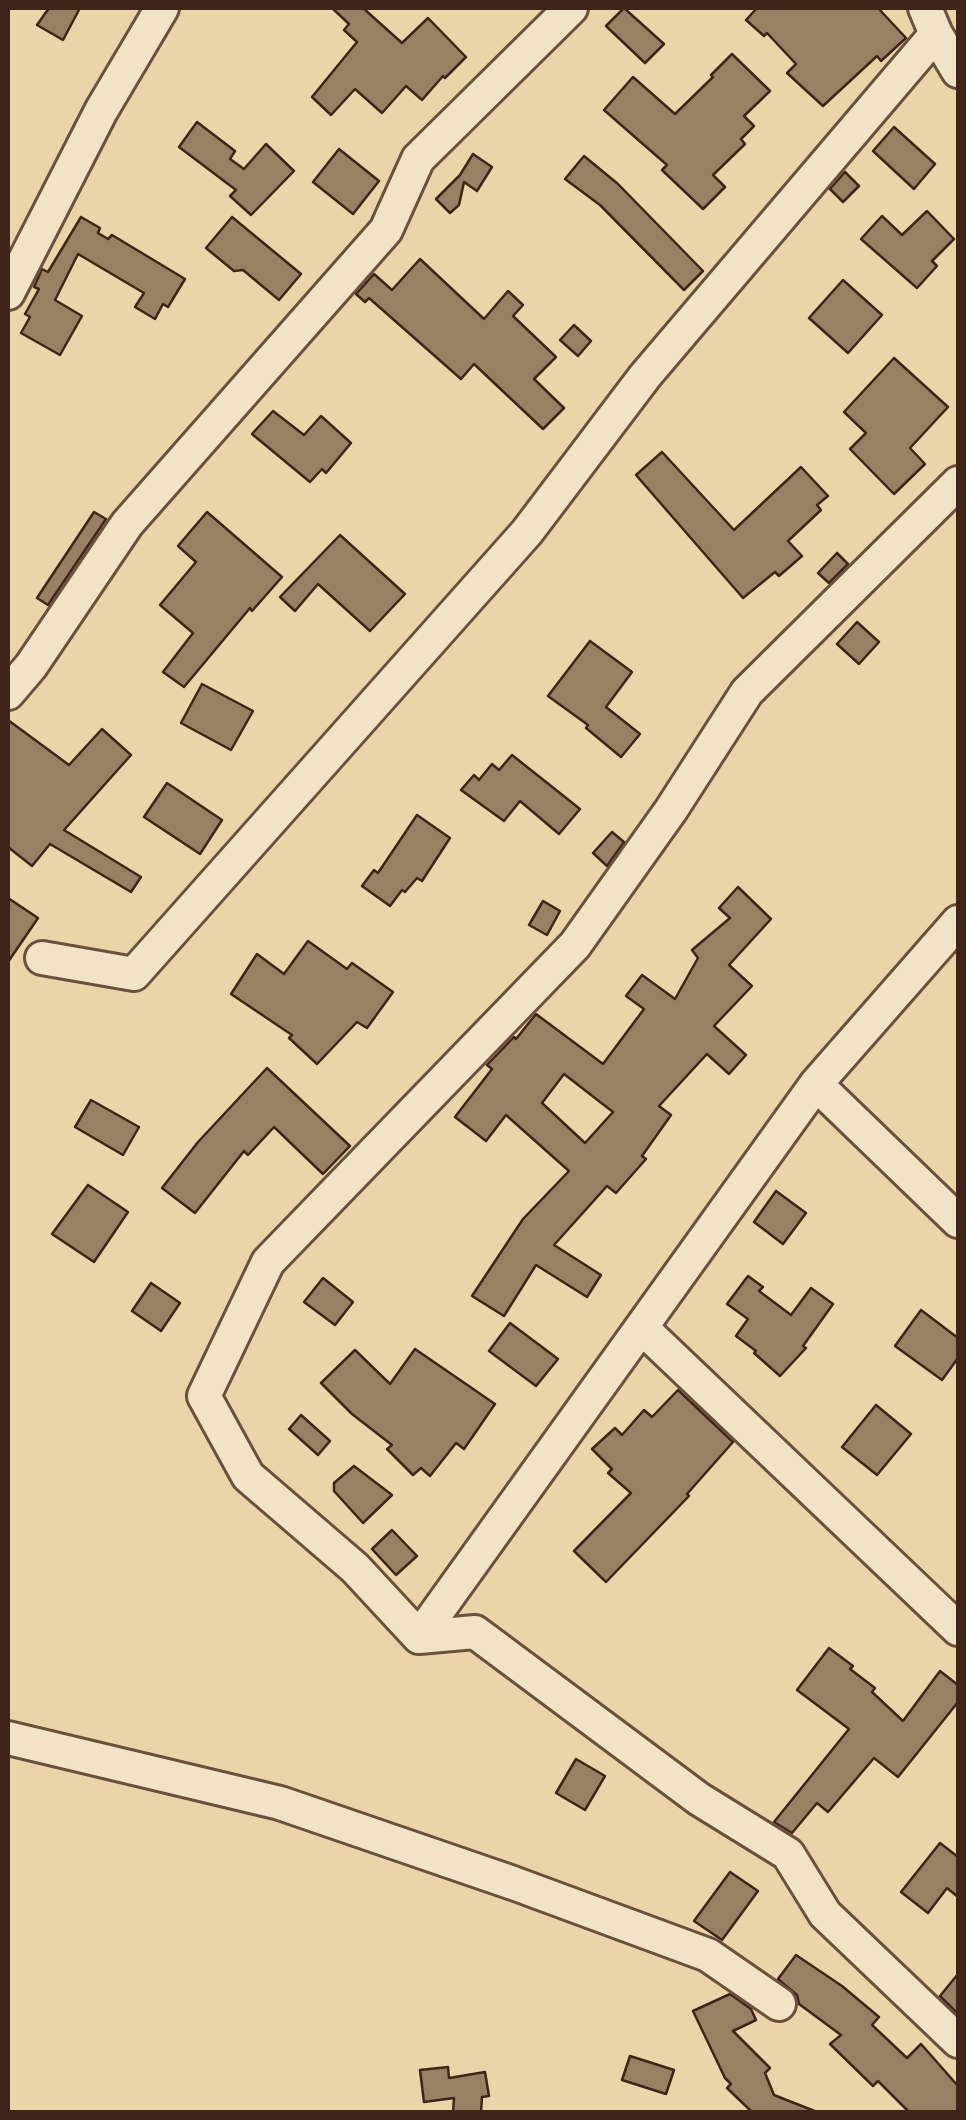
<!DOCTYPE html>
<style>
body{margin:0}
#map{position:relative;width:966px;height:2120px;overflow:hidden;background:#e9d5a8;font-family:"IM FELL Great Primer",serif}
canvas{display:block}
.frame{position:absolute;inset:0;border:10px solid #3f241a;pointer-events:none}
</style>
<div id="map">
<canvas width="966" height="2120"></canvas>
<div class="frame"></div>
</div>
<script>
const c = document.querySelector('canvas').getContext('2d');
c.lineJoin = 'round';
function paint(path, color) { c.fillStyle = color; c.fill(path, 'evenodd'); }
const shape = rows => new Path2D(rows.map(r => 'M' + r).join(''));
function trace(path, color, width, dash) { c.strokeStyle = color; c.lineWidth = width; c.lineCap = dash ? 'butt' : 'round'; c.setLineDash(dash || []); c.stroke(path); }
const building = shape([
 [49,8,80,8,63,40,37,25,49,8],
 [332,8,363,8,402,43,428,18,466,57,445,78,443,76,422,100,406,86,382,113,355,89,331,115,312,97,357,42,344,30,349,24,332,8],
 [624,8,664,44,645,63,606,26,624,8],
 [757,8,878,8,906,38,881,61,877,56,823,106,787,73,796,64,767,33,764,36,746,20,757,8],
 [732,54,770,91,744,116,754,126,741,139,745,144,713,175,725,187,703,209,662,170,667,165,604,110,633,77,675,114,713,77,711,75,732,54],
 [197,122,235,151,230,159,244,169,266,144,294,171,251,215,230,196,236,190,179,147,197,122],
 [894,127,935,164,914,189,873,151,894,127],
 [339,149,379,181,353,214,313,182,339,149],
 [473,154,492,167,477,191,464,182,459,205,450,213,436,199,460,175,473,154],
 [584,156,618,184,703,271,684,290,600,205,565,179,584,156],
 [845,172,859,186,843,202,830,189,845,172],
 [927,211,954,239,932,261,937,266,917,288,861,239,882,216,902,235,927,211],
 [81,217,100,228,98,233,108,239,112,235,185,279,168,307,163,304,155,319,135,307,144,293,78,254,55,300,82,316,60,355,21,333,30,317,25,314,39,289,34,287,42,269,48,272,81,217],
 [232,217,301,274,279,300,243,270,234,271,206,248,232,217],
 [420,259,484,319,508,291,523,305,513,316,556,357,534,379,564,408,543,429,474,364,461,379,369,298,365,302,356,294,374,274,392,290,420,259],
 [843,280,882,315,848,353,809,318,843,280],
 [574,325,591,341,578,356,560,340,574,325],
 [894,358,948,407,910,448,925,464,894,494,850,449,866,433,844,412,894,358],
 [273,411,304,435,321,416,351,443,326,473,322,469,310,482,252,434,273,411],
 [662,452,734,530,801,467,828,496,817,505,821,510,788,541,802,556,779,576,775,572,743,598,636,475,662,452],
 [94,512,106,519,48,605,37,598,94,512],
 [207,512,282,577,252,611,250,608,184,687,163,672,193,633,160,605,196,562,178,546,207,512],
 [340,535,405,594,370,631,318,584,295,611,280,597,340,535],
 [837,553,848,564,829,583,818,573,837,553],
 [857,622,879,642,859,664,837,644,857,622],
 [590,641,632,672,606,707,640,734,621,757,586,728,588,725,548,696,590,641],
 [202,684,253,711,231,750,181,723,202,684],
 [8,720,69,765,102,729,131,755,64,830,141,877,131,892,50,844,32,866,8,847,8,720],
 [512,755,580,809,559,834,520,801,504,821,461,790,474,775,479,780,492,764,499,770,512,755],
 [167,783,222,820,200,854,144,817,167,783],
 [417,815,450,838,422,881,417,878,405,892,402,890,390,906,362,886,374,870,378,873,417,815],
 [612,832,624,842,607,866,593,853,612,832],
 [738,887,771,919,729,965,752,986,714,1026,746,1055,729,1074,707,1054,659,1106,671,1115,642,1156,646,1159,616,1193,607,1186,554,1245,601,1275,587,1297,536,1265,504,1316,472,1296,523,1219,569,1171,506,1115,486,1141,455,1117,492,1069,487,1065,514,1037,516,1039,536,1014,603,1064,644,1009,626,996,642,975,675,999,698,958,692,950,730,918,719,908,738,887],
 [564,1074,613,1112,585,1143,542,1103,564,1074],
 [8,898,38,918,8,962,8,898],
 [543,901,560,911,547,935,529,925,543,901],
 [308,941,347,969,352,963,393,992,367,1028,357,1022,317,1064,289,1038,292,1035,231,994,257,954,284,974,308,941],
 [267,1068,350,1146,323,1174,274,1127,248,1155,244,1151,195,1213,162,1188,198,1142,267,1068],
 [91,1100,139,1127,123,1155,75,1127,91,1100],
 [88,1185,128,1212,94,1262,52,1234,88,1185],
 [776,1191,806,1213,783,1244,754,1222,776,1191],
 [748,1276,763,1287,759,1291,791,1315,811,1288,833,1304,803,1346,806,1348,780,1376,754,1353,756,1351,736,1336,748,1319,727,1304,748,1276],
 [323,1278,353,1302,335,1325,304,1302,323,1278],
 [151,1283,180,1303,161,1331,132,1311,151,1283],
 [921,1310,958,1338,958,1358,942,1380,895,1346,921,1310],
 [510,1323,558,1359,536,1386,489,1351,510,1323],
 [415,1349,495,1404,464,1449,456,1443,430,1476,421,1468,413,1475,387,1449,392,1445,352,1414,321,1383,355,1350,390,1384,415,1349],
 [678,1390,733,1442,687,1494,689,1496,606,1582,574,1551,631,1493,608,1473,612,1469,592,1449,615,1428,622,1435,644,1410,652,1417,678,1390],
 [876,1405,911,1434,877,1475,842,1447,876,1405],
 [301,1415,330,1441,318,1455,289,1429,301,1415],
 [354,1466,392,1495,363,1523,334,1491,334,1483,354,1466],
 [392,1530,417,1556,396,1575,372,1549,392,1530],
 [829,1648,853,1666,850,1669,875,1688,872,1692,903,1721,940,1671,958,1685,958,1702,898,1777,874,1758,828,1812,817,1803,792,1833,774,1822,849,1729,797,1690,829,1648],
 [576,1759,605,1776,585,1810,556,1793,576,1759],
 [940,1843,958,1857,958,1897,947,1888,928,1913,901,1892,940,1843],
 [730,1872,758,1891,722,1940,694,1921,730,1872],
 [796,1955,842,1986,879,2017,872,2025,907,2058,921,2044,958,2086,958,2112,909,2112,878,2081,873,2086,830,2044,841,2035,799,2004,797,1995,778,1979,796,1955],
 [958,1974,958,2014,940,1996,958,1974],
 [730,1994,751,2009,756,2020,733,2031,770,2068,765,2073,774,2095,817,2112,752,2112,727,2088,731,2084,725,2078,693,2011,730,1994],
 [630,2056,674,2070,666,2094,622,2080,630,2056],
 [448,2067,449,2078,485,2072,489,2096,482,2097,481,2112,453,2112,454,2098,424,2102,420,2070,448,2067]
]);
paint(building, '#978064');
trace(building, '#3f241a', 2.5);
const minor = shape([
 [925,8,936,34,958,71],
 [8,293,101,111,162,8],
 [8,693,31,666,127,524,386,230,418,159,571,8],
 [42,958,134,974,527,532,645,376,936,34],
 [816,1084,958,922],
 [958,1221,816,1084,419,1637,475,1632,699,1799,788,1854,825,1914,958,2041],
 [642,1328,958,1629],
 [419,1637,355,1568,248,1476,204,1396,268,1262,575,945,671,810,747,692,958,483],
 [8,1738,280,1803,513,1883,708,1955,779,2004]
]);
trace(minor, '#6a503e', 38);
trace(minor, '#f1e4c6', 32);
</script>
